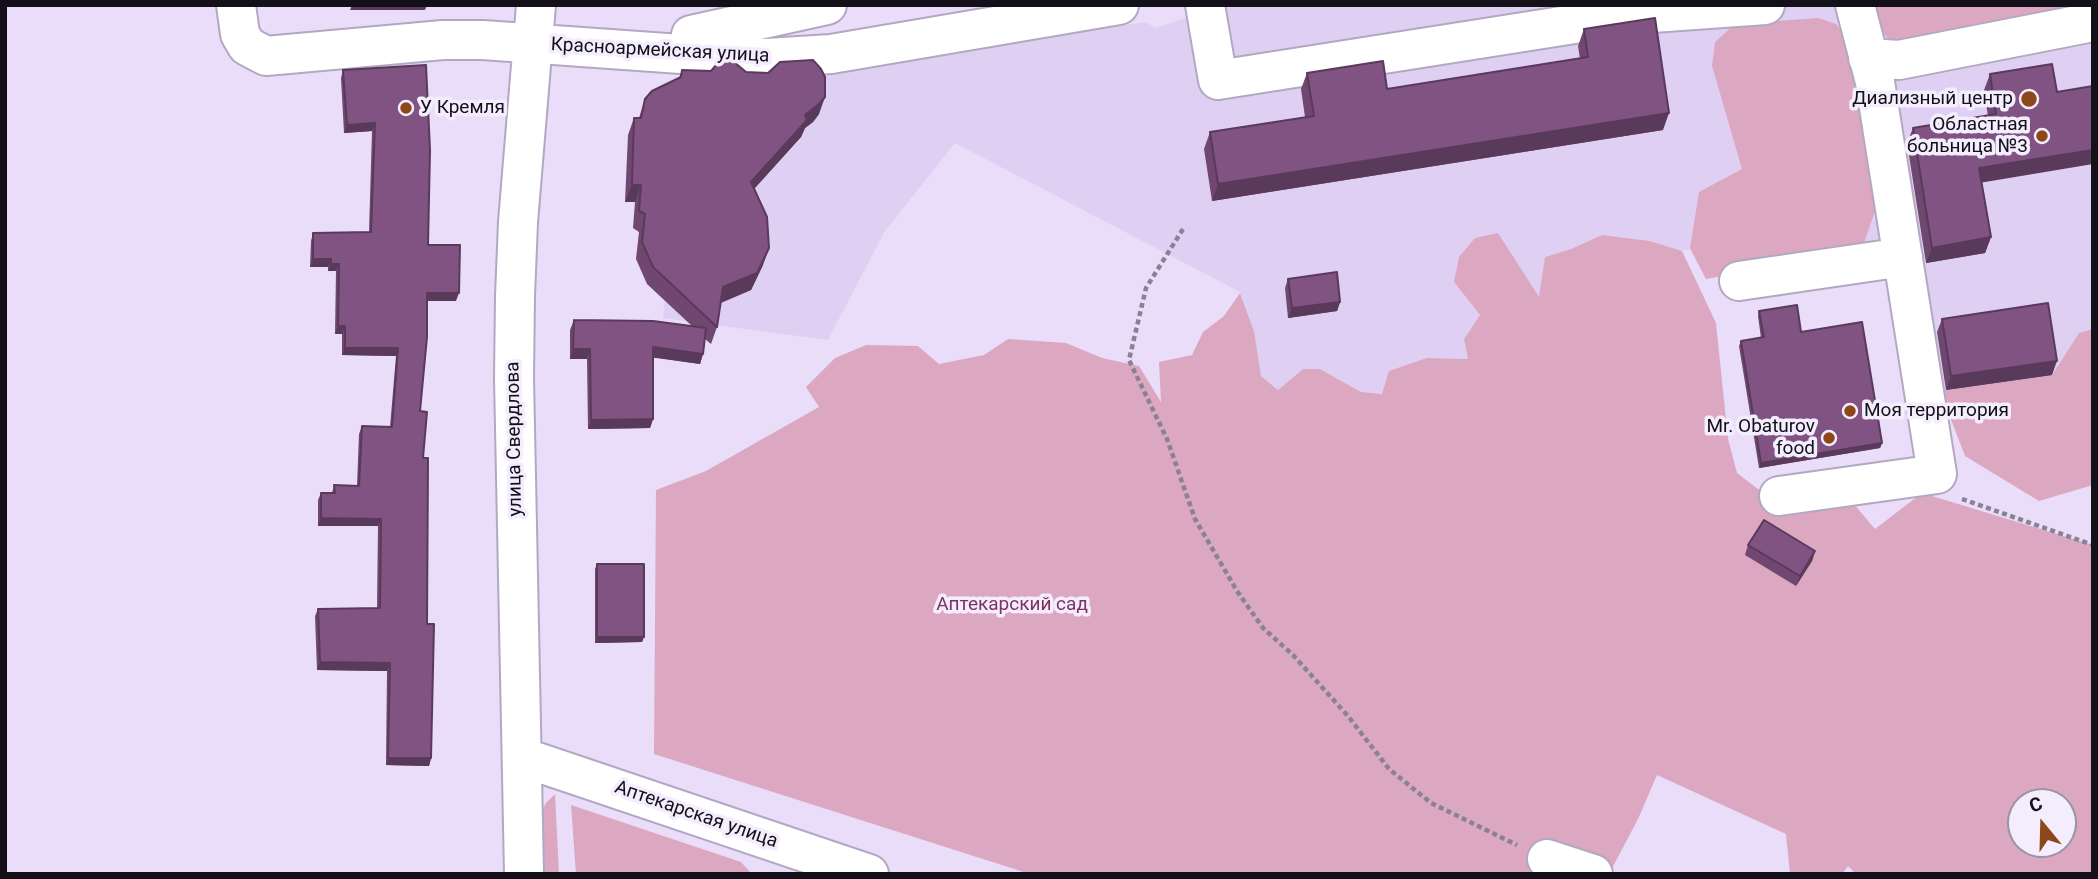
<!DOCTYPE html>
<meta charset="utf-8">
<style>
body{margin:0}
#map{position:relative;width:2098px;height:879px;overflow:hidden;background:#e9ddf9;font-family:Roboto,sans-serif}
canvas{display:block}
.frame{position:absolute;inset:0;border:7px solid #141019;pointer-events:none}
.north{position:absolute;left:2007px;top:788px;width:70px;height:70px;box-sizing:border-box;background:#f4edfe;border:2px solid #9a95a2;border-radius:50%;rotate:341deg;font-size:19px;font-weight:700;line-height:28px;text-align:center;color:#141019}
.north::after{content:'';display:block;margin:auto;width:24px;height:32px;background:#8c481a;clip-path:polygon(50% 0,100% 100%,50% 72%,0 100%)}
</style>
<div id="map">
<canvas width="2098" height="879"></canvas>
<div class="frame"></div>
<div class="north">С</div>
</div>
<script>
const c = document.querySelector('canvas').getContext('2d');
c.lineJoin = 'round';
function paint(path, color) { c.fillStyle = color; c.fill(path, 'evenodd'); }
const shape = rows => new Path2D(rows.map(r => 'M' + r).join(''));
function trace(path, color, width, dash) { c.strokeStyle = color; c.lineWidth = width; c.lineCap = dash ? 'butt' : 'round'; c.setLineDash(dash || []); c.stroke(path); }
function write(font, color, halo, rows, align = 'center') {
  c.font = font + ' Roboto,sans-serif'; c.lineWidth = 7; c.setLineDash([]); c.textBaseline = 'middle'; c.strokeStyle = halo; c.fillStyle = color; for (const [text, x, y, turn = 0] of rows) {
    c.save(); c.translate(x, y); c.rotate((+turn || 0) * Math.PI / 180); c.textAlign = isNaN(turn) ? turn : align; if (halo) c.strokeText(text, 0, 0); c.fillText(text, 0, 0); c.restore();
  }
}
paint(shape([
 [1222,5,2093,5,2093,329,2079,333,2052,375,1940,391,1926,276,1862,249,1706,279,1690,249,1682,251,1650,241,1602,235,1571,249,1545,257,1540,298,1454,282,1480,315,1464,339,1468,359,1427,358,1382,394,1361,392,1320,369,1303,369,1278,390,1261,376,1254,331,1240,292,955,143,885,231,828,340,663,318,665,296,743,201,801,138,799,129,816,74,1145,22,1156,28]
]), '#dfd0f3');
paint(shape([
 [1868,5,2075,5,2069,10,1893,43,1871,22],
 [1818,18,1836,24,1853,46,1882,190,1862,249,1706,279,1690,248,1699,192,1742,169,1712,66,1715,42,1735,24],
 [1498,233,1539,297,1545,257,1571,249,1602,235,1650,241,1682,251,1716,323,1728,439,1737,473,1771,499,1848,497,1875,529,1922,493,2093,545,2093,874,1856,874,1848,866,1842,874,1790,874,1786,834,1657,775,1638,819,1609,874,1030,874,654,754,656,490,706,471,819,407,806,387,835,358,866,345,918,346,939,364,984,355,1008,339,1066,343,1102,358,1139,366,1161,402,1159,362,1192,355,1203,332,1224,316,1240,293,1254,331,1261,376,1278,390,1303,369,1320,369,1361,392,1382,394,1389,371,1427,358,1468,359,1464,339,1480,315,1454,282,1459,257,1475,238],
 [2021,802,2063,802,2063,844,2021,844],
 [2093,329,2093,485,2039,501,1965,456,1940,391,2052,375,2079,333],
 [555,794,559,874,543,874,540,814,546,803],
 [571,805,741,862,752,874,576,874]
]), '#dba7c1');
const minor = shape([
 [236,5,240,34,247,46,266,56,443,40,483,40,709,56,767,58,831,54,1119,5],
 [1205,5,1218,80,1638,14,1765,5],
 [691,35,827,5],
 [1868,58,1899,60,2093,22],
 [1739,281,1903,257],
 [1779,496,1937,474,1875,82,1855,5],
 [522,757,869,874],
 [1547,859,1593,874],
 [524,874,514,378,515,296,518,222,536,5]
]);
trace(minor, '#b3a8c2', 42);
trace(shape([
 [1183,229,1146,288,1129,360,1167,439,1195,519,1237,591,1263,628,1293,655,1348,716,1389,769,1431,803,1517,845],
 [1962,499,2093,545]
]), '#898194', 4.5, [5, 3.5]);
trace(minor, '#fff', 38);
paint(shape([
 [1584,29,1663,130,1212,201,1204,149,1210,132,1305,117,1301,89,1307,73,1387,89,1580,59,1578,46],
 [2052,64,1981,182,1991,237,1985,253,1926,263,1907,143,1913,128,1988,116,1984,90,1990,74],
 [426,65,428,245,456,301,427,301,420,411,423,458,431,758,429,766,386,765,387,671,317,670,315,616,318,609,377,608,378,526,318,526,318,500,321,493,332,493,334,485,357,486,359,434,362,426,390,427,396,356,342,355,342,334,335,334,336,271,328,271,328,267,310,267,311,241,313,233,369,232,372,131,344,133,341,78,343,70],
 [682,70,746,72,819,114,813,122,805,128,801,137,754,189,763,265,751,290,721,303,717,327,711,344,705,339,703,354,700,364,653,357,653,419,650,428,588,429,587,359,570,359,570,330,574,320,692,326,647,284,636,259,639,232,633,228,635,202,625,202,628,135,634,118,639,118,645,99,679,78],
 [1288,279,1340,302,1337,311,1288,318,1285,288],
 [1759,311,1801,332,1882,443,1880,448,1759,468,1739,346,1741,341,1761,338,1758,316],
 [1942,319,2052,375,1946,390,1937,332],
 [1748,545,1815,551,1812,561,1796,586,1745,555],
 [597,564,644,637,642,642,595,643,595,569]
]), '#6f4770');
paint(shape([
 [352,5,427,5,425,10,350,10],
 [825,97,819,114,813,122,805,128,801,137,745,199,751,182,805,115],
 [1669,113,1663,130,1212,201,1218,184],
 [375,123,372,131,344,133,347,125],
 [2093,150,2093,164,1973,184,1979,168],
 [632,185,641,185,635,202,625,202],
 [1991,237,1985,253,1926,263,1932,248],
 [769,248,763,265,751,290,717,304,723,287],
 [313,259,331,259,328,267,310,267],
 [331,264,339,264,336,271,328,271],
 [427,293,459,293,456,301,425,301],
 [1340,302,1337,311,1288,318,1292,308],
 [338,326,345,326,342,334,335,334],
 [653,347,703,354,700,364,649,357],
 [345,348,398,348,396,356,342,355],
 [573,349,590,349,587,359,570,359],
 [2057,361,2052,375,1946,390,1951,376],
 [653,419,650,428,588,429,591,420],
 [1882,443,1880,448,1759,468,1761,463],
 [321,518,381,519,378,526,318,526],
 [1815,551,1812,561,1796,586,1800,576],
 [597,637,644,637,642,642,595,643],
 [320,662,390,663,387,671,317,670],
 [388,758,431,758,429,766,386,765]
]), '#5a3a5b');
const building = shape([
 [1655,18,1669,113,1218,184,1210,132,1314,116,1307,73,1383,61,1387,89,1588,57,1584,29,1655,18],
 [813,60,821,69,825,77,825,97,819,104,805,115,807,120,751,182,767,217,769,248,757,273,723,287,717,327,653,267,642,242,645,214,639,211,641,185,632,185,634,118,641,118,645,99,652,91,681,77,682,70,711,71,717,64,727,61,734,62,746,72,768,73,780,62,813,60],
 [2052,64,2057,92,2093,86,2093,150,1979,168,1991,237,1932,248,1913,128,1996,114,1990,74,2052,64],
 [426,65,430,150,428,245,460,245,459,293,427,293,427,337,420,411,427,412,423,458,428,458,427,624,434,624,431,758,388,758,390,663,320,662,318,609,380,608,381,519,321,518,321,493,335,493,334,485,359,486,362,426,392,427,398,348,345,348,345,326,338,326,339,264,331,264,331,259,313,259,313,233,371,232,375,123,347,125,343,70,426,65],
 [1337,272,1340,302,1292,308,1288,279,1337,272],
 [2048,303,2057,361,1951,376,1942,319,2048,303],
 [1797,305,1801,332,1862,322,1882,443,1761,463,1741,341,1764,337,1759,311,1797,305],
 [574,320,653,321,706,328,703,354,653,347,653,419,591,420,590,349,573,349,574,320],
 [1764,520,1815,551,1800,576,1748,545,1764,520],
 [597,564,644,564,644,637,597,637,597,564]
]);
paint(building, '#815382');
trace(building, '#5a3a5b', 2);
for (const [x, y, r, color] of [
 [2029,99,9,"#8c481a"],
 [406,108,7,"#8c481a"],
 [2042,136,7,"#8c481a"],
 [1850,411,7,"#8c481a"],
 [1829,438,7,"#8c481a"]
]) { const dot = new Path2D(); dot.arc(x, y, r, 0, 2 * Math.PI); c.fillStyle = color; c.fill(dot); trace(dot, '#f4edfe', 2.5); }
write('19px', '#141019', '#f4edfe', [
 ["Красноармейская улица",660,51,3],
 ["улица Свердлова",515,439,-91],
 ["Аптекарская улица",696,815,19]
]);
write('19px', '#141019', '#f4edfe', [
 ["Диализный центр",2013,99],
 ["У Кремля",420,108,"left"],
 ["Областная",2028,125],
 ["больница №3",2028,147],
 ["Моя территория",1864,411,"left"],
 ["Mr. Obaturov",1815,427],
 ["food",1815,449]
], 'right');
write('19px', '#80325f', '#f4edfe', [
 ["Аптекарский сад",1012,605]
]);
</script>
